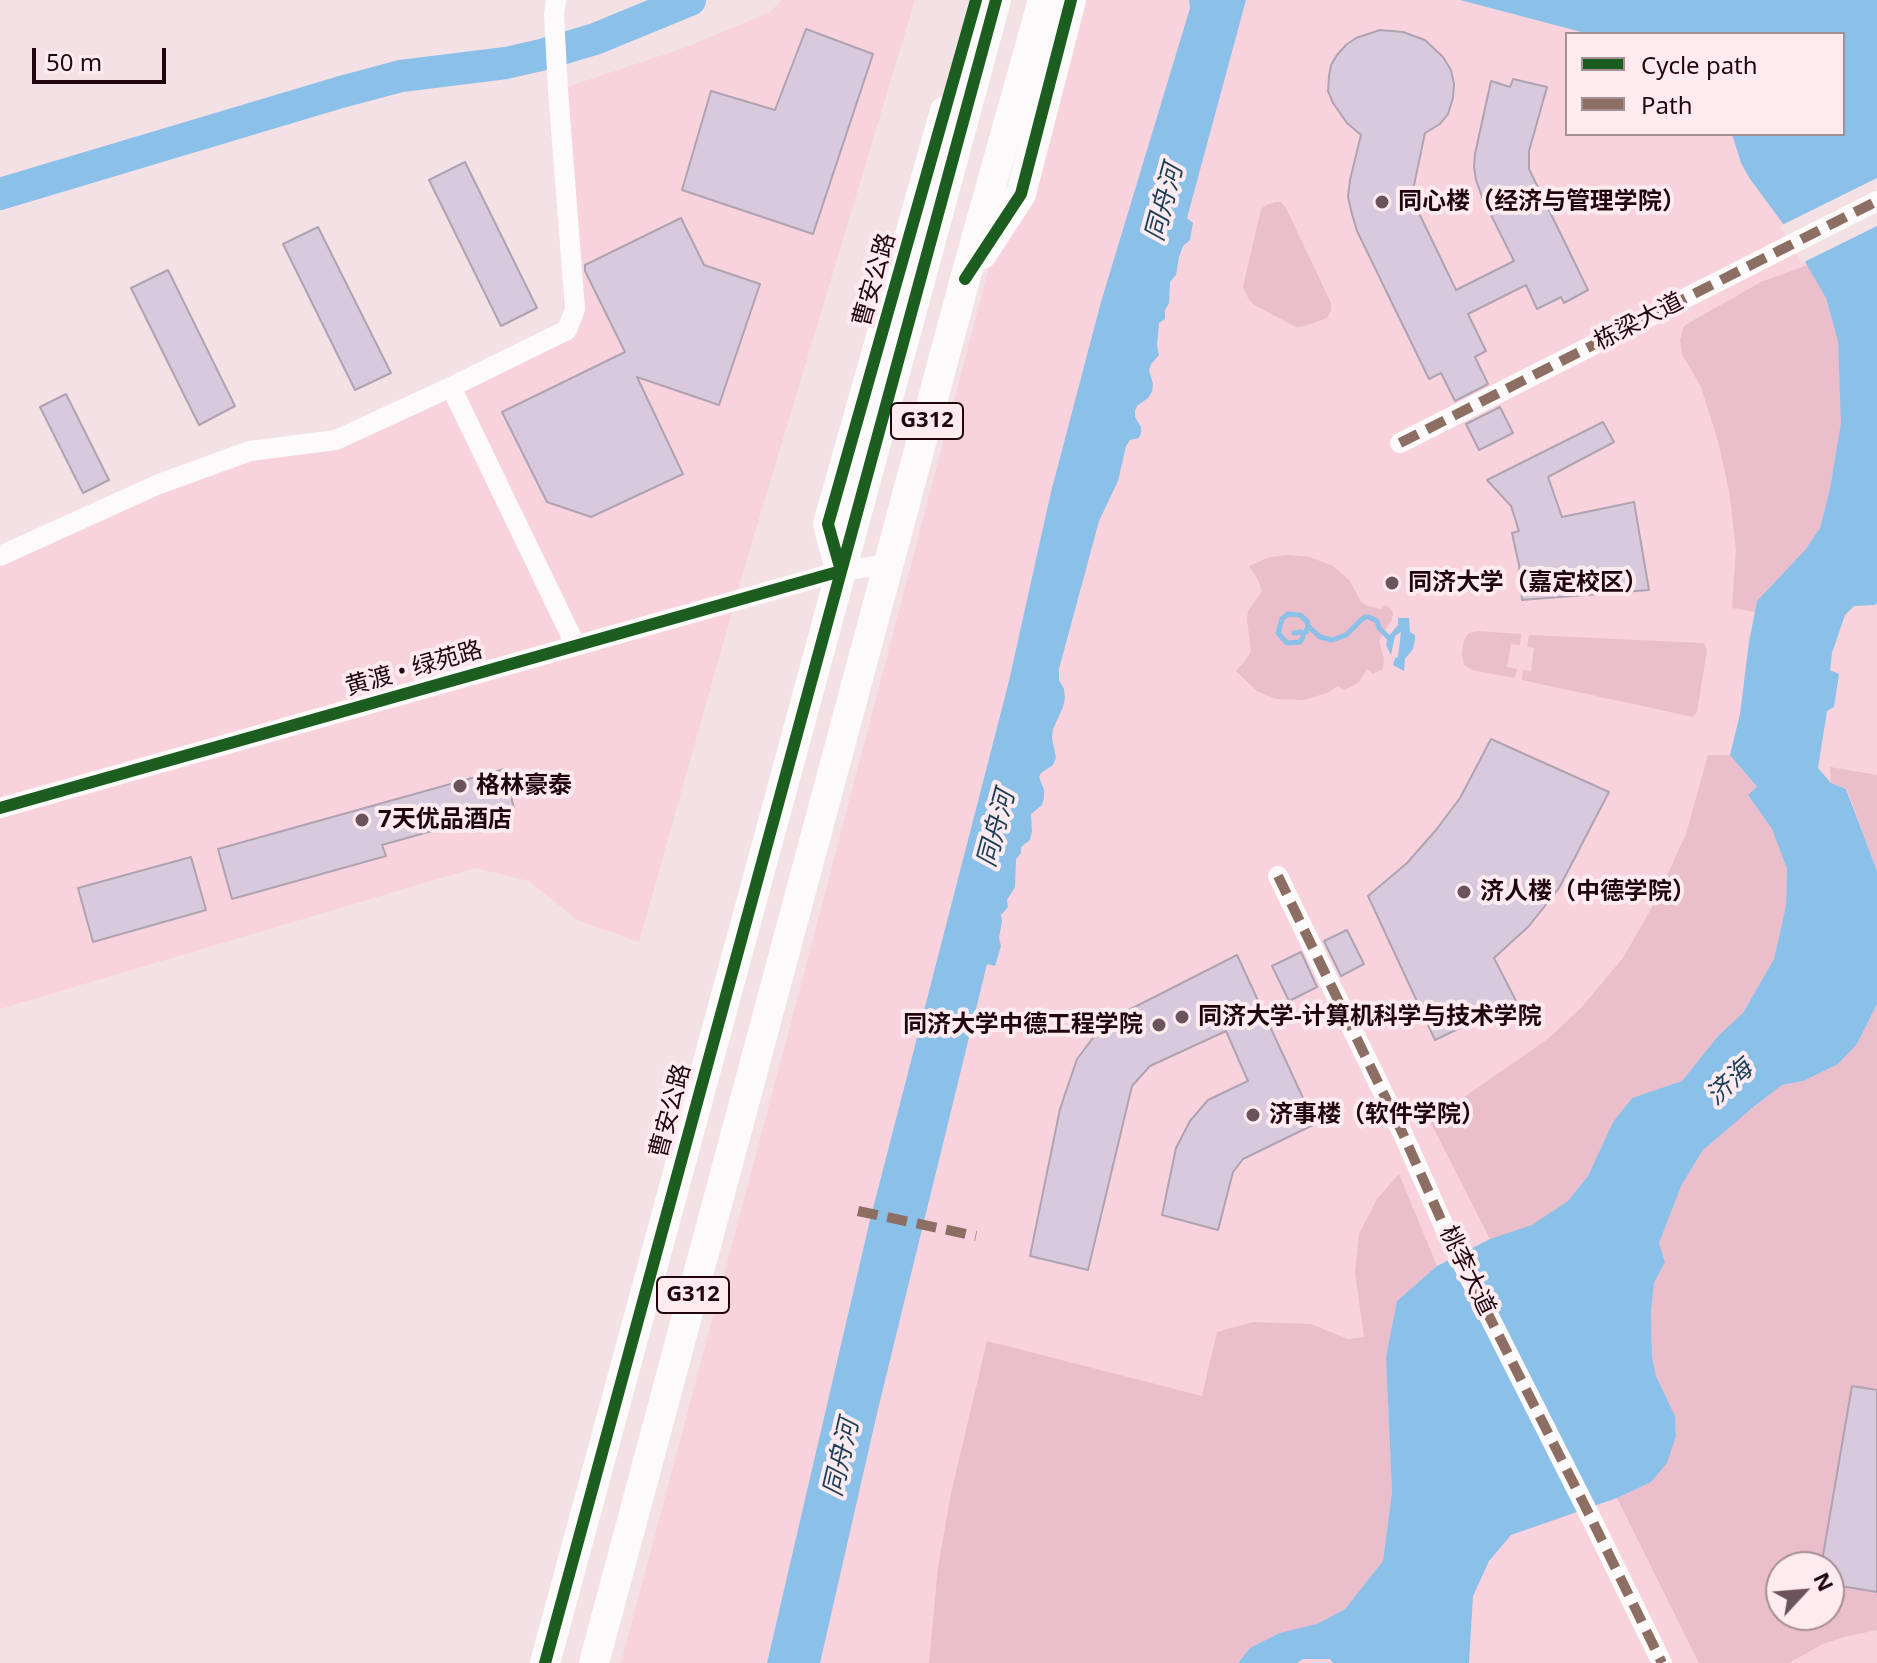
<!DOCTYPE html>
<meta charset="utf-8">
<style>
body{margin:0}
#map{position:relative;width:1877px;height:1663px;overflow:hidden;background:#f3e1e6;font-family:"Noto Sans",sans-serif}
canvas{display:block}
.legend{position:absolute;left:1565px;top:32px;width:280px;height:104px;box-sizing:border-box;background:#fdebf0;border:2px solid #a58f96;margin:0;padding:10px 14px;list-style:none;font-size:24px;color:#210610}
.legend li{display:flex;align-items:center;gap:16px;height:40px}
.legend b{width:40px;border:2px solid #a58f96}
.north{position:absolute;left:1765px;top:1551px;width:80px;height:80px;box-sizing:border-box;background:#fdebf0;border:2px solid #a58f96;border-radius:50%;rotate:64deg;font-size:22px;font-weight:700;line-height:32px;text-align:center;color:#210610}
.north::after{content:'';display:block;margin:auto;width:28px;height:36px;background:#6a535b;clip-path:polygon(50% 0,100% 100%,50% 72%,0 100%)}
.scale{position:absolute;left:32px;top:48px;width:134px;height:36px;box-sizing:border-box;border:4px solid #210610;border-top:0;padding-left:10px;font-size:24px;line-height:28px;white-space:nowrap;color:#210610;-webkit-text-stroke:6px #fdebf0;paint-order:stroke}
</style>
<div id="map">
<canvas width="1877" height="1663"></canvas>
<ul class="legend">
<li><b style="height:10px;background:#1b5e20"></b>Cycle path</li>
<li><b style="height:10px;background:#8d6e63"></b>Path</li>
</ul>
<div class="north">N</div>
<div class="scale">50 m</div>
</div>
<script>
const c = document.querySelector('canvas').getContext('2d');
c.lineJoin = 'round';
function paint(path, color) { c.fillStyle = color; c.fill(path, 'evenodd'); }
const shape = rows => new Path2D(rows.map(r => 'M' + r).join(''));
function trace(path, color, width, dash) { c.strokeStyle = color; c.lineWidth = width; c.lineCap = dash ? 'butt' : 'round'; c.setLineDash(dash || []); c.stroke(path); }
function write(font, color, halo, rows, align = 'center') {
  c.font = font + ' "Noto Sans","Noto Sans SC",sans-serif'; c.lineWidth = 8; c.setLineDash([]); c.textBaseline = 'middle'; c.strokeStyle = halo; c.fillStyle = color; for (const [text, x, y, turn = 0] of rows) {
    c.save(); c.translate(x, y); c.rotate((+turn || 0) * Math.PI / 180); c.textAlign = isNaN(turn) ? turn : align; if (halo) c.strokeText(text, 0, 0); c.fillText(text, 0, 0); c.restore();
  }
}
paint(shape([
 [782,0,915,0,746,562,639,942,577,920,529,881,475,868,0,1009,0,551,159,484,298,448,560,331,564,316,558,90,684,48,770,12],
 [1059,0,1877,0,1877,1663,621,1663,803,977],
 [1567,34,1843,34,1843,134,1567,134],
 [1781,1567,1829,1567,1829,1615,1781,1615]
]), '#f8d3dd');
paint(shape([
 [1276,202,1281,202,1286,208,1331,303,1331,311,1327,318,1305,326,1296,327,1254,305,1248,298,1243,287,1261,209,1266,205],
 [1808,265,1826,298,1838,341,1842,423,1830,489,1820,528,1805,550,1757,601,1755,612,1732,608,1736,550,1729,490,1719,445,1701,387,1682,354,1680,340,1684,326,1694,320,1761,282],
 [1288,555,1310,557,1333,566,1350,581,1361,602,1368,606,1381,609,1385,605,1391,609,1393,613,1392,619,1379,641,1384,658,1383,669,1373,674,1367,669,1359,682,1345,690,1338,686,1327,693,1304,700,1277,699,1268,696,1257,691,1236,671,1245,661,1251,651,1247,620,1248,611,1262,591,1258,580,1249,566,1270,557],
 [1477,631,1521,634,1520,645,1511,644,1507,667,1517,669,1515,678,1472,670,1464,665,1462,654,1464,640,1469,633],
 [1529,635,1704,643,1707,650,1697,712,1693,717,1522,680,1523,670,1531,671,1534,648,1527,647],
 [1708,755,1730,755,1757,788,1748,795,1772,829,1787,869,1786,906,1774,959,1743,1013,1719,1035,1682,1081,1632,1098,1613,1122,1588,1176,1568,1201,1532,1226,1490,1239,1431,1123,1460,1100,1549,1038,1582,1007,1623,958,1655,902,1686,834],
 [1830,767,1877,775,1877,871,1847,789,1831,783],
 [1877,1004,1877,1630,1844,1637,1823,1644,1789,1663,1699,1663,1617,1498,1651,1482,1675,1416,1656,1376,1652,1355,1651,1312,1654,1283,1665,1262,1659,1243,1682,1184,1703,1150,1729,1126,1782,1085,1803,1081,1857,1044],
 [1781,1567,1829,1567,1829,1615,1781,1615],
 [1399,1174,1437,1266,1397,1301,1386,1357,1392,1492,1383,1561,1345,1609,1317,1624,1250,1648,1238,1663,929,1663,938,1567,951,1493,987,1341,1202,1396,1217,1332,1253,1322,1311,1324,1348,1339,1364,1337,1355,1273,1359,1234,1377,1199]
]), '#eabecb');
paint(shape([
 [1189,0,1246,0,1187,218,1193,223,1190,240,1183,246,1179,257,1176,275,1170,282,1169,303,1165,310,1165,319,1159,323,1157,346,1159,355,1151,364,1149,370,1153,384,1152,392,1148,398,1137,406,1135,411,1135,417,1141,427,1141,433,1139,438,1130,440,1126,446,1118,481,1099,521,1059,669,1059,680,1064,689,1065,698,1063,707,1053,729,1052,738,1056,758,1053,765,1041,773,1039,777,1044,790,1044,798,1042,805,1031,814,1032,831,1030,840,1021,847,1021,853,1016,859,1015,887,1007,900,1008,907,1001,915,1002,921,999,938,1001,946,995,966,987,964,878,1409,820,1663,767,1663,870,1220,1009,681,1051,492,1101,302,1190,8],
 [1460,0,1877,0,1877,603,1875,605,1854,606,1845,615,1832,653,1830,670,1839,674,1834,707,1827,711,1818,768,1831,783,1846,789,1877,871,1877,1004,1857,1044,1838,1064,1803,1081,1782,1085,1752,1108,1703,1150,1682,1184,1659,1243,1665,1262,1654,1283,1651,1312,1652,1356,1656,1376,1675,1416,1676,1436,1667,1463,1651,1482,1617,1498,1511,1535,1489,1561,1473,1596,1469,1663,1333,1663,1330,1659,1303,1659,1297,1663,1238,1663,1250,1648,1280,1633,1317,1624,1345,1609,1383,1561,1392,1492,1386,1357,1397,1301,1437,1266,1490,1239,1532,1225,1568,1201,1588,1176,1613,1122,1632,1098,1682,1081,1719,1035,1743,1013,1774,959,1786,906,1787,869,1772,829,1748,795,1757,787,1730,755,1740,714,1749,642,1757,601,1805,550,1820,528,1830,489,1841,423,1838,341,1826,298,1784,225,1750,179,1741,163,1732,134,1843,134,1843,34,1589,34],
 [1398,618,1409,618,1410,632,1415,635,1415,639,1413,649,1405,659,1404,671,1393,665,1395,658,1398,657,1401,632,1395,636,1391,655,1386,645,1388,637,1398,625]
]), '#8bc0e8');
paint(shape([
 [1877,178,1877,226,1802,263,1780,226]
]), '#f3e1e6');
trace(shape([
 [1288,614,1300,615,1307,621,1308,626,1306,632,1303,634,1303,637,1300,642,1287,643,1278,633,1282,619,1288,614],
 [1308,626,1320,637,1332,640,1346,635,1361,620,1365,617,1369,617,1377,621,1379,628,1388,637],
 [1294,633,1301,632,1303,634]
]), '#8bc0e8', 5);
trace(shape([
 [0,194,341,92,401,76,506,63,541,55,595,39,690,0]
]), '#8bc0e8', 32);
const building = shape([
 [806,29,873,54,813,234,682,190,711,91,775,110,806,29],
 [1380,30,1403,32,1425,40,1443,57,1451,70,1454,84,1453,98,1448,114,1440,124,1425,133,1413,190,1416,207,1456,290,1514,261,1482,197,1476,180,1474,167,1475,154,1491,81,1510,87,1513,79,1547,87,1529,151,1529,169,1588,290,1564,303,1561,297,1537,309,1526,285,1468,314,1486,351,1475,357,1488,384,1455,401,1441,373,1429,379,1357,231,1352,214,1348,197,1350,180,1361,135,1347,123,1333,103,1328,91,1329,76,1331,65,1337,55,1346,45,1356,38,1380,30],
 [465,162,537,308,501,326,429,180,465,162],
 [681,218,704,265,760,284,719,405,637,377,683,474,591,517,547,502,502,412,625,352,585,271,585,265,681,218],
 [318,227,391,373,355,390,283,244,318,227],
 [168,270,235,406,199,425,131,288,168,270],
 [66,394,109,480,83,493,40,407,66,394],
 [1500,407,1513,433,1479,450,1466,424,1500,407],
 [1603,422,1614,442,1548,477,1562,517,1634,502,1649,590,1522,600,1519,565,1512,533,1519,531,1511,506,1487,480,1603,422],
 [1491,739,1609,792,1559,888,1529,926,1494,958,1516,1001,1435,1040,1368,896,1407,863,1436,830,1460,798,1491,739],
 [504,769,514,808,382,845,386,856,232,899,218,849,504,769],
 [191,857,206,910,93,942,78,888,191,857],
 [1347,930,1364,964,1341,976,1324,941,1347,930],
 [1301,952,1317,987,1289,1001,1272,966,1301,952],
 [1237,955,1315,1124,1243,1159,1233,1172,1218,1230,1162,1215,1176,1148,1190,1121,1208,1100,1248,1081,1226,1031,1150,1066,1132,1086,1088,1270,1030,1256,1060,1109,1077,1059,1096,1034,1115,1017,1237,955],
 [1852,1386,1877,1390,1877,1592,1829,1584,1829,1567,1821,1567,1852,1386]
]);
paint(building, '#d8cadc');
trace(building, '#afa3b1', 2);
trace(shape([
 [556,0,554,15,558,90,575,309,567,330,451,387,576,646],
 [1400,443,1877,201],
 [0,556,159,484,250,451,336,440,451,387],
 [0,808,841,571,890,564],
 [1278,876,1403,1134,1447,1233,1591,1518,1662,1663]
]), '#fdfafb', 20);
trace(shape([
 [982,254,1021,194,1071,0],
 [840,569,828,524,945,111],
 [545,1663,996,0],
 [594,1663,965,279,1043,0]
]), '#fdfafb', 30);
trace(shape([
 [1400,443,1877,201],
 [1278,876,1403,1134,1447,1233,1591,1518,1662,1663],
 [858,1211,976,1236]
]), '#8d6e63', 10, [20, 10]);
trace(shape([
 [965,279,1021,194,1071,0],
 [841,571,828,524,976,0],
 [0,808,841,571],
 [545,1663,996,0]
]), '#1b5e20', 12);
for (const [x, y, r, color] of [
 [1382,202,8,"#6a535b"],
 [1392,583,8,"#6a535b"],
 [460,786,8,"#6a535b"],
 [362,820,8,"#6a535b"],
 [1464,892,8,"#6a535b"],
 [1182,1017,8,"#6a535b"],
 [1159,1025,8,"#6a535b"],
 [1253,1115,8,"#6a535b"]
]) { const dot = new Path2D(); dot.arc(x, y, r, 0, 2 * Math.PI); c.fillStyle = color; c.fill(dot); trace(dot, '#fdebf0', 3); }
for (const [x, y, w] of [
 [927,421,72],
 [693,1295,72]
]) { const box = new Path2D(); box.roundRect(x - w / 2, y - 18, w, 36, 6); c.fillStyle = '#fdebf0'; c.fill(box); trace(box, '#210610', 2); }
write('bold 22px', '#210610', null, [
 ["G312",927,421],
 ["G312",693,1295]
]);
write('bold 24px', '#210610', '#fdebf0', [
 ["同心楼（经济与管理学院）",1398,202],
 ["同济大学（嘉定校区）",1408,583],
 ["格林豪泰",476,786],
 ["7天优品酒店",378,820],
 ["济人楼（中德学院）",1480,892],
 ["同济大学-计算机科学与技术学院",1198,1017],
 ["同济大学中德工程学院",1143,1025,"right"],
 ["济事楼（软件学院）",1269,1115]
], 'left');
write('24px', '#210610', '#fdebf0', [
 ["曹安公路",875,280,-74],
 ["栋梁大道",1639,322,-27],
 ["黄渡 • 绿苑路",414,669,-16],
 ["曹安公路",671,1111,-75],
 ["桃李大道",1467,1271,64]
]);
write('italic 26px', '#1b3f56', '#fdebf0', [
 ["同舟河",1165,203,-75],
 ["同舟河",997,829,-75],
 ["济海",1730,1083,-43],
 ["同舟河",842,1458,-77]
]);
</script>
